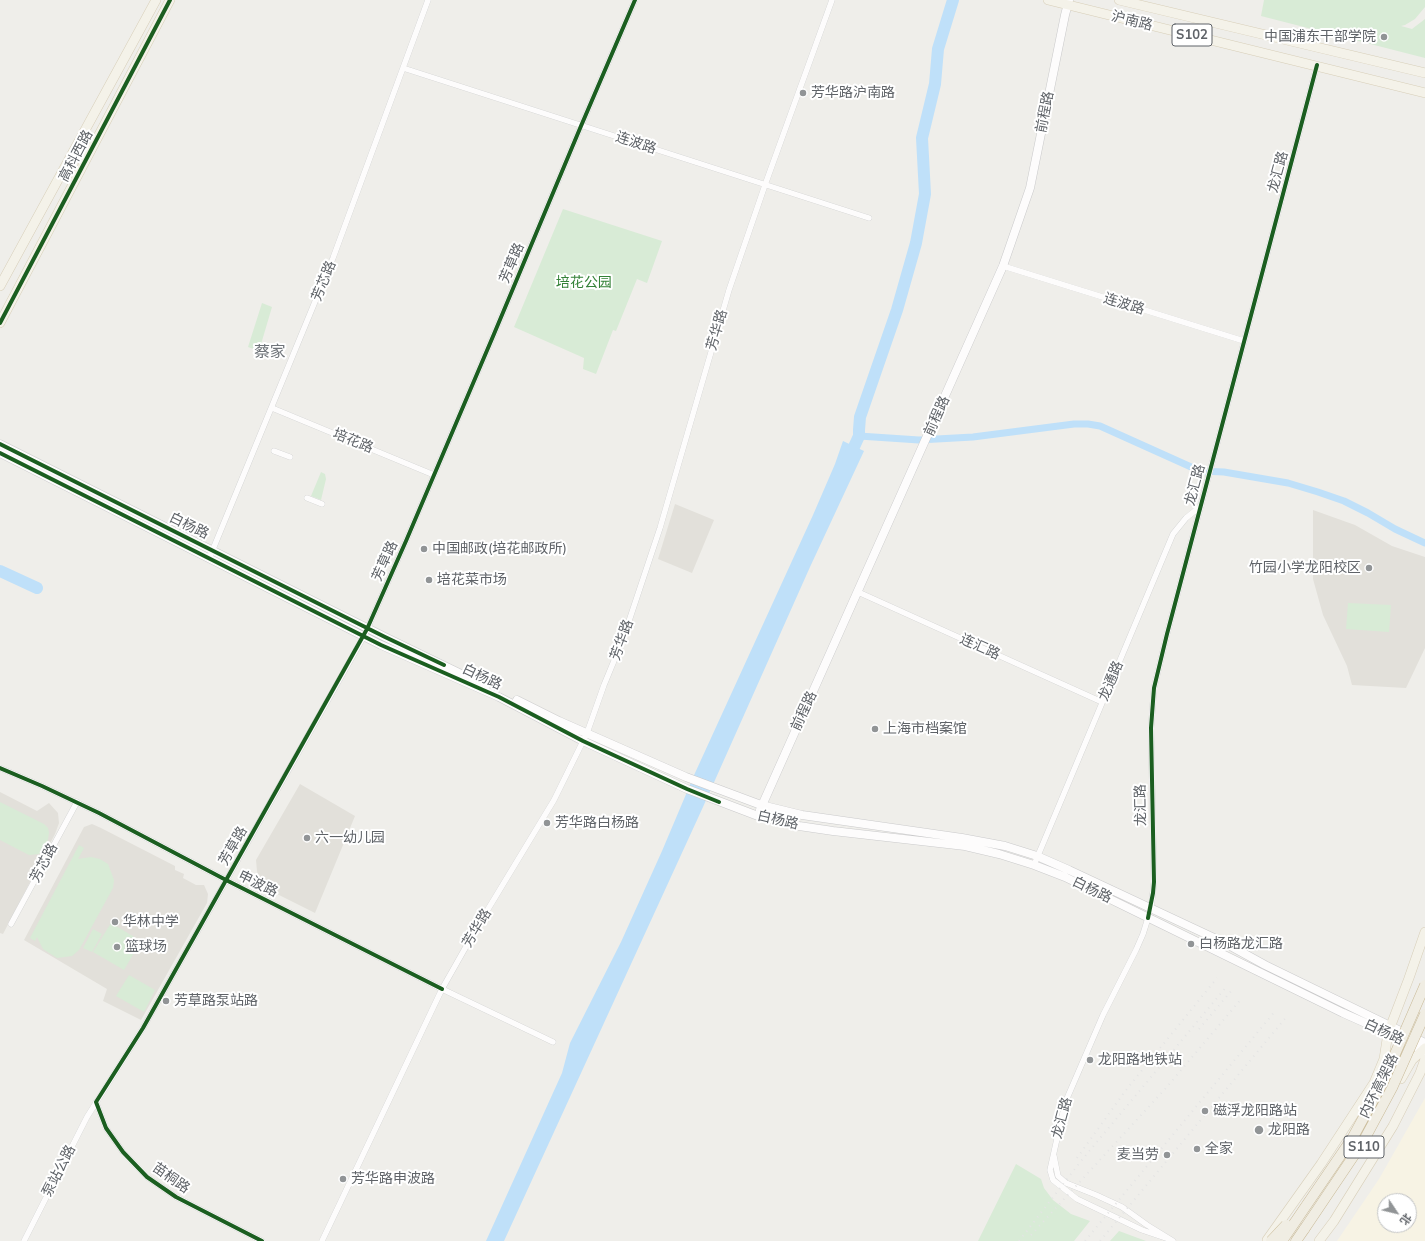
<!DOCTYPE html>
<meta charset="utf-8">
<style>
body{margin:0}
#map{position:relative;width:1425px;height:1241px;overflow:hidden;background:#efeeea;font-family:Mulish,"Noto Sans SC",sans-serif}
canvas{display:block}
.north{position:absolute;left:1377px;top:1193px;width:40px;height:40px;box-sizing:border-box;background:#fff;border:1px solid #bfc1c3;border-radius:50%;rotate:125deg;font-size:11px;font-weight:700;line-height:16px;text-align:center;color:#5f6368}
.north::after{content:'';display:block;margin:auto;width:14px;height:18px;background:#919496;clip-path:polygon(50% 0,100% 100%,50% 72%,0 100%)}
</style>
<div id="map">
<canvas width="1425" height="1241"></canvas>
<div class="north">北</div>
</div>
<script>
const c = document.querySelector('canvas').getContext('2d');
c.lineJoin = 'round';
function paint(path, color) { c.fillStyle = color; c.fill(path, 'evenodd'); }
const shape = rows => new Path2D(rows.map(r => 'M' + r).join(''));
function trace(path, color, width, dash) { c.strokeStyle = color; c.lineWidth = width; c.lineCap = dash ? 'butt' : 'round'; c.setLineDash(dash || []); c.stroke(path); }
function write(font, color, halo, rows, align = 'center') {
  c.font = font + ' Mulish,"Noto Sans SC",sans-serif'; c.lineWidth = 4; c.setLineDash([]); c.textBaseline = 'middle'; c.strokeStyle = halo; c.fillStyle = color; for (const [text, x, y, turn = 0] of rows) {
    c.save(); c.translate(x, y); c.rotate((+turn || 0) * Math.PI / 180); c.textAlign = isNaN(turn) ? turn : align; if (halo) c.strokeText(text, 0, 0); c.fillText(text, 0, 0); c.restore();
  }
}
paint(shape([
 [1425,1098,1425,1241,1337,1241,1379,1179],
 [1385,1201,1409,1201,1409,1225,1385,1225]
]), '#f7f3e4');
paint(shape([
 [675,504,714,520,692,573,658,559],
 [1313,510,1355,525,1392,546,1425,557,1425,648,1406,688,1352,685,1347,666,1323,615,1313,579],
 [300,784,355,816,315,913,261,886,257,871,256,860],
 [0,792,37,811,49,803,58,813,59,823,55,834,3,934,0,933],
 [92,824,101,828,175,866,175,870,184,874,183,878,196,885,204,885,208,894,207,903,141,1020,103,1001,107,989,24,940,84,827]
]), '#e2e0da');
paint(shape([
 [1264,0,1425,0,1425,7,1415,19,1405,25,1401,26,1412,29,1425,19,1425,58,1261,16],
 [563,209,662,241,647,283,637,279,616,331,613,330,596,374,583,369,584,358,514,327],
 [262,303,272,307,259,351,248,347],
 [321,472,325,474,326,479,321,500,311,496],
 [1348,603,1391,605,1389,632,1346,629],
 [0,802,44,824,48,828,49,833,47,845,39,854,29,855,0,840],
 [79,845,84,848,78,859,91,857,100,859,108,864,114,880,113,888,79,950,72,956,57,958,43,949,37,937,35,941,30,938],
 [111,923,141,941,124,970,93,952],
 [93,929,102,934,92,952,83,948],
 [129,975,155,990,144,1012,116,996],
 [1016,1164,1041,1179,1044,1188,1053,1200,1071,1214,1090,1221,1074,1241,978,1241],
 [1119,1231,1146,1241,1110,1241]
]), '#d8ebd6');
paint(shape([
 [843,441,864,451,810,567,703,807,504,1241,486,1241,562,1073,570,1043,621,942,662,851,695,773,813,515,835,464]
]), '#bfe0f9');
trace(shape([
 [859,436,919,440,973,437,1074,424,1088,424,1100,426,1200,471,1224,472,1288,483,1318,492,1344,501,1368,513,1395,529,1425,543]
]), '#bfe0f9', 7);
trace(shape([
 [848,460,859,436,859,430,860,417,897,310,916,243,925,194,922,138,935,84,938,49,953,0],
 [0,571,37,588]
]), '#bfe0f9', 12);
const street = shape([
 [403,68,869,218],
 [1003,266,1244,341],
 [272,408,434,475],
 [274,451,290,457],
 [307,498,322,504],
 [211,554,333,258,428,0],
 [858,592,1102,702],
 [0,768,42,786,99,813,226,880,442,989,553,1042],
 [1034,865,1173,534,1186,518,1201,506],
 [1151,909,1154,882,1151,728,1154,688,1167,634,1317,65],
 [1148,918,1143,934,1136,950,1103,1015,1065,1103,1050,1170,1053,1180,1077,1199,1142,1230,1169,1239],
 [11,924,77,802],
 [96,1102,106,1128,123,1152,147,1177,176,1197,262,1241],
 [1054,1156,1058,1176,1066,1183,1096,1195,1122,1207,1147,1225,1173,1241],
 [24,1241,87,1117,143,1028,364,636,406,541,494,334,581,126,635,0],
 [322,1241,442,989,476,929,554,800,587,733,604,685,623,639,660,528,729,290,765,185,832,0]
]);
const secondary = shape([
 [0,444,385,637,486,686],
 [0,453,381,645,499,697,583,741,687,789,758,816,799,826,833,831,965,846,999,854,1034,865,1065,877,1343,1013,1388,1033,1425,1052],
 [517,700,559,721,686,777,761,805,802,815,962,838,1005,846,1037,856,1069,870,1225,943,1265,965,1425,1043],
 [760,810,1003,266,1030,188,1065,15,1069,0]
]);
const primary = shape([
 [1048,0,1425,93],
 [1119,0,1425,73],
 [0,286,156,0],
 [0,323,170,0],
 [1401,1079,1412,1060,1425,1048],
 [1267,1240,1321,1164,1374,1083,1384,1059,1388,1033,1409,978,1425,932],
 [1319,1241,1334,1221,1393,1126,1420,1073,1425,1059]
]);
const highway = shape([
 [1296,1241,1305,1228]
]);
trace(street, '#cbcccc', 6);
trace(secondary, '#cacacb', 9);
trace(primary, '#d7ceb8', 10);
trace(highway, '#c8b996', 11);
trace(street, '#fdfcfc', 5.5);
trace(secondary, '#fdfcfc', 8);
trace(primary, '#f4f2e9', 9);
trace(highway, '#f0ede3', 10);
trace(shape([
 [1199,1029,1232,990],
 [1077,1158,1126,1090,1217,978],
 [1031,1235,1166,1088,1242,998],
 [1019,1241,1081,1161,1227,986],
 [1085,1241,1276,1010],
 [1100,1241,1288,1015]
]), '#e4e4e4', 2, [1, 5]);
const highwayBridge = shape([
 [1305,1228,1363,1142,1392,1088,1425,1014],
 [1271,1241,1286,1225],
 [1282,1241,1353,1137,1382,1084,1425,985]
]);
trace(highwayBridge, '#c8b996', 11, []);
trace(highwayBridge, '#f0ede3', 10);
trace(shape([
 [0,323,170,0],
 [0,444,385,637,444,665],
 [0,453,381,645,499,697,583,741,687,789,719,802],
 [0,768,42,786,99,813,226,880,442,989],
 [1148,918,1153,893,1154,882,1151,728,1154,688,1167,634,1317,65],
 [262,1241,176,1197,147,1177,123,1152,106,1128,96,1102,143,1028,367,629,406,541,494,334,581,126,635,0]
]), '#1b5e20', 4);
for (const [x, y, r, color] of [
 [1384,37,4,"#919496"],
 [803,93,4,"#919496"],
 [424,549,4,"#919496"],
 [1369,568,4,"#919496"],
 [429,580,4,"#919496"],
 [875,729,4,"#919496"],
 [547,823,4,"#919496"],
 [307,838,4,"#919496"],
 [115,922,4,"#919496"],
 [1191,944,4,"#919496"],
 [117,947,4,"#919496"],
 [166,1001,4,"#919496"],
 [1090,1060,4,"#919496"],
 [1205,1111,4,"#919496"],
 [1259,1130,5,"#919496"],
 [1197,1149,4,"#919496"],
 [1167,1155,4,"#919496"],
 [343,1179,4,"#919496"]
]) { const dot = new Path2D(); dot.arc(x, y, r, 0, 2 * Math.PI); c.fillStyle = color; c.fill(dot); trace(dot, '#fff', 1.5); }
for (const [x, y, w] of [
 [1192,35,40],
 [1364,1147,40]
]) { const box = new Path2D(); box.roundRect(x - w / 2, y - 11, w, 22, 3); c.fillStyle = '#fff'; c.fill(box); trace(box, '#5f6368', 1); }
write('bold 13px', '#5f6368', null, [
 ["S102",1192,35],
 ["S110",1364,1147]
]);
write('14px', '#5f6368', '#fff', [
 ["沪南路",1132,21,14],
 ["前程路",1045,112,-79],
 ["连波路",636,143,18],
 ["高科西路",76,156,-62],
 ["龙汇路",1278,172,-75],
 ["芳草路",512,263,-67],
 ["芳芯路",324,281,-68],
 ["连波路",1124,304,17],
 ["芳华路",717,330,-74],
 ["前程路",937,416,-66],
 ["培花路",353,441,22],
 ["龙汇路",1195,485,-75],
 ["白杨路",189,526,26],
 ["芳草路",385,561,-66],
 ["芳华路",622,640,-70],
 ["连汇路",980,647,24],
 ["白杨路",482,677,25],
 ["龙通路",1111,681,-67],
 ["前程路",804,711,-65],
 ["龙汇路",1141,805,-91],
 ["白杨路",778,820,13],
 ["芳草路",233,846,-60],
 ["芳芯路",44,863,-62],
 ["申波路",258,884,26],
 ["白杨路",1092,890,26],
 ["芳华路",477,928,-59],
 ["白杨路",1384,1032,25],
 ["内环高架路",1379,1086,-64],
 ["龙汇路",1062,1118,-75],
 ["泵站公路",59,1171,-63],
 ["苗桐路",171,1178,35]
]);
write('14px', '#5f6368', '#fff', [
 ["中国浦东干部学院",1376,37,"right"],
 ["芳华路沪南路",811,93],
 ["中国邮政(培花邮政所)",432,549],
 ["竹园小学龙阳校区",1361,568,"right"],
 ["培花菜市场",437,580],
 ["上海市档案馆",883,729],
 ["芳华路白杨路",555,823],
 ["六一幼儿园",315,838],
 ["华林中学",123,922],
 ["白杨路龙汇路",1199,944],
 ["篮球场",125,947],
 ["芳草路泵站路",174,1001],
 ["龙阳路地铁站",1098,1060],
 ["磁浮龙阳路站",1213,1111],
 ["龙阳路",1268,1130],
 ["全家",1205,1149],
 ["麦当劳",1159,1155,"right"],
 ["芳华路申波路",351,1179]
], 'left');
write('14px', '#348238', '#fff', [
 ["培花公园",584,283]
]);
write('16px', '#70757a', '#fff', [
 ["蔡家",270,352]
]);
</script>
